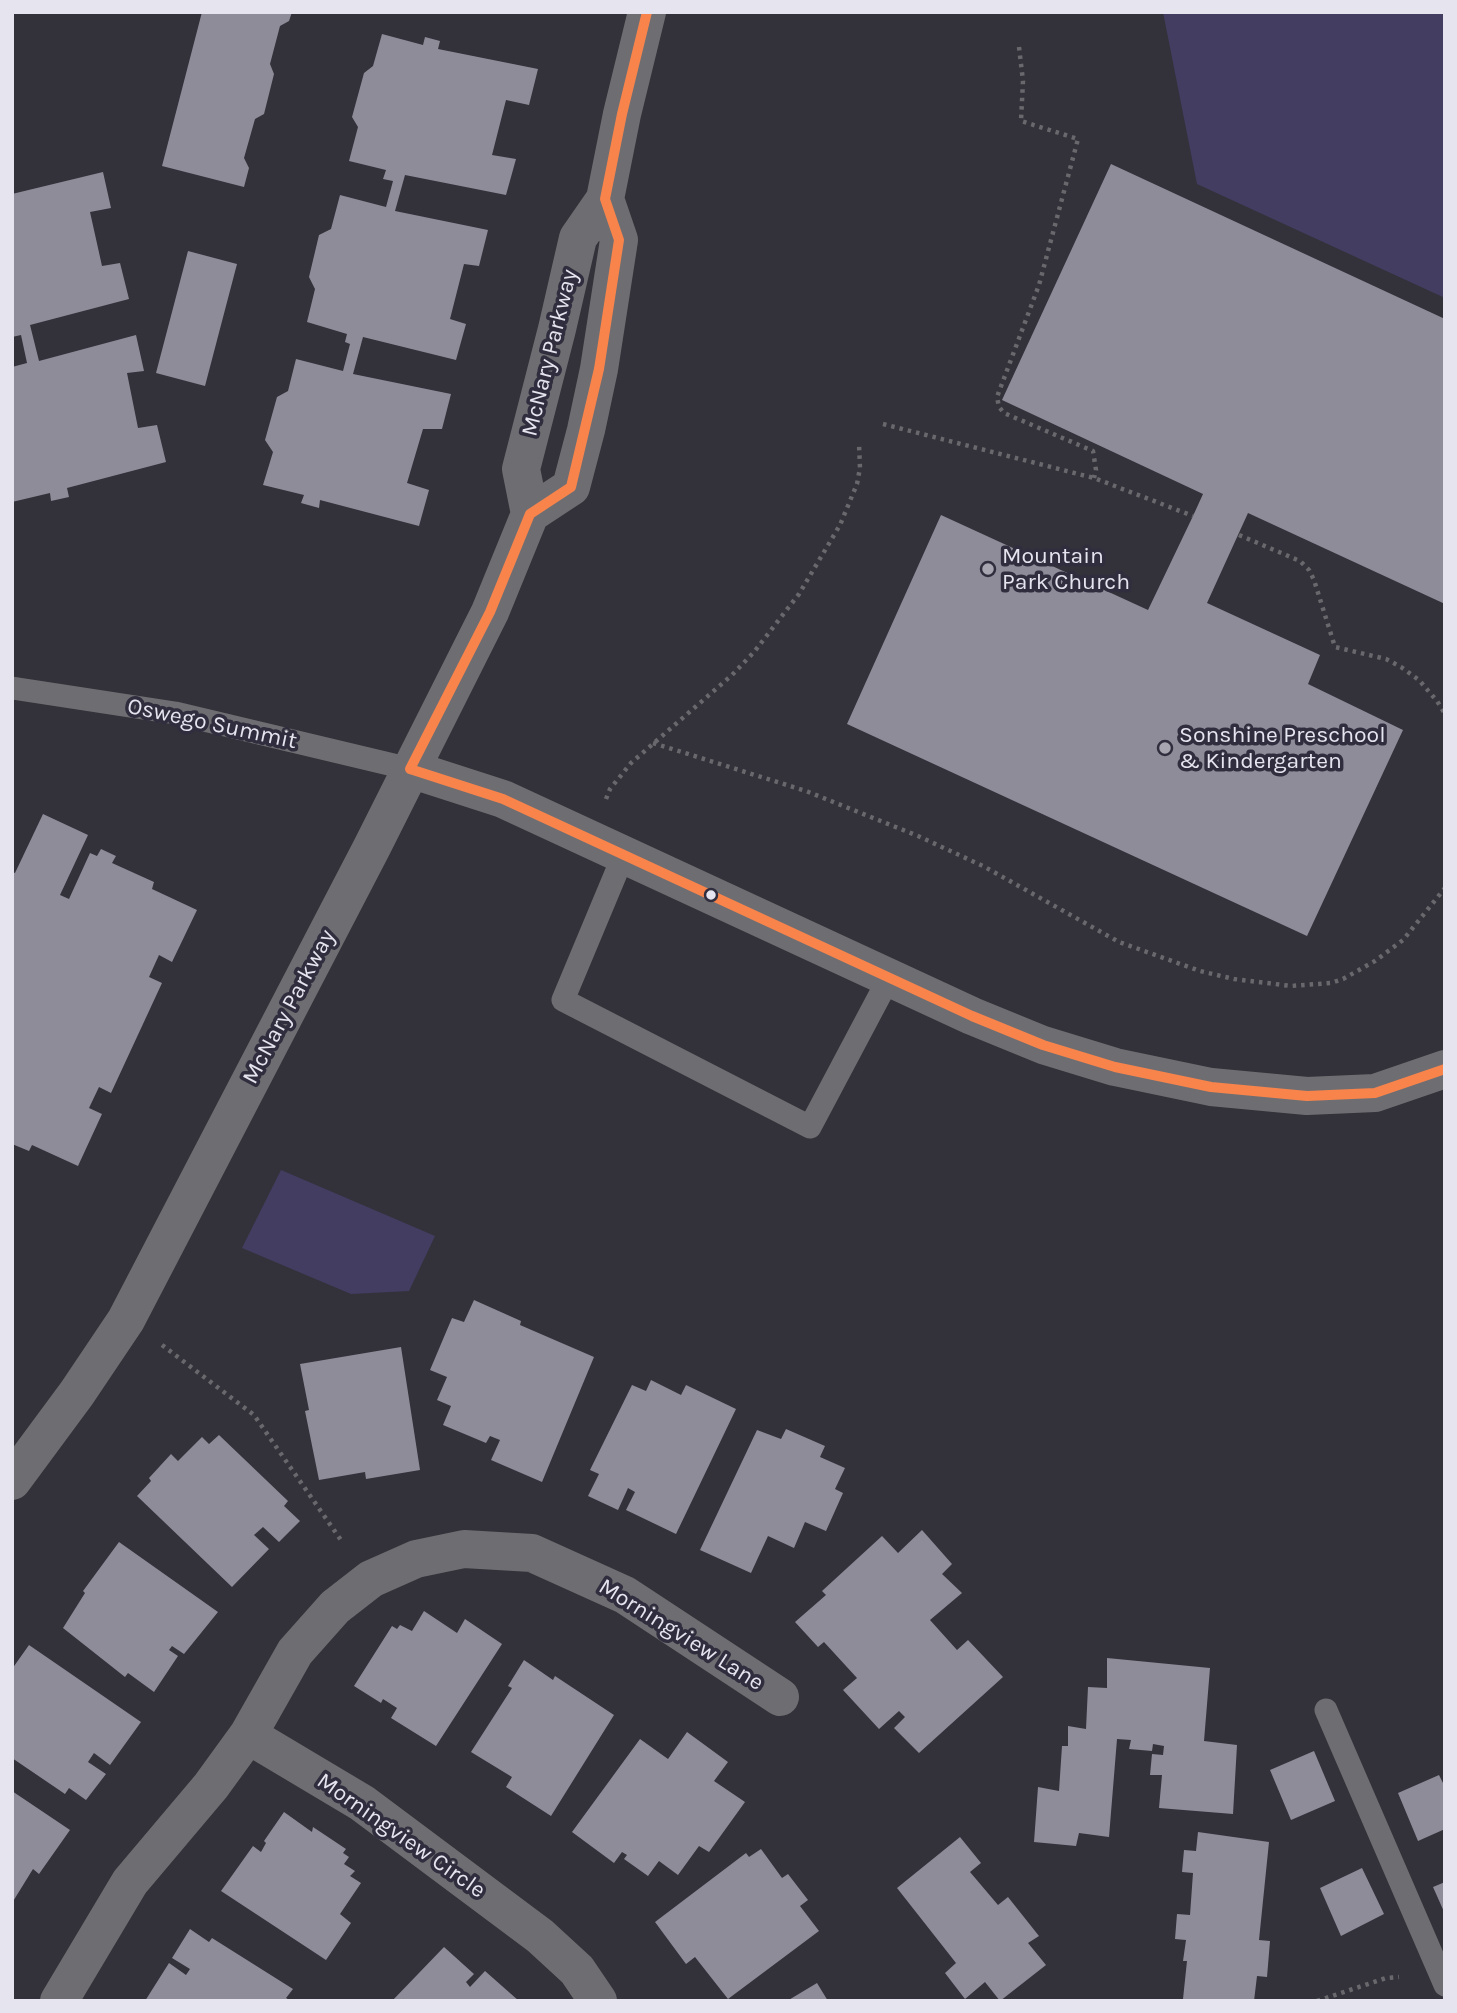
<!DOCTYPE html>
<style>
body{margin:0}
#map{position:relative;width:1457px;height:2013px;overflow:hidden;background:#33323a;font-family:Karla,sans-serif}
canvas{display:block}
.frame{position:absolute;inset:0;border:14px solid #e5e4ef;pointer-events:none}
</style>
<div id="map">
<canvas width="1457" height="2013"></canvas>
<div class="frame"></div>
</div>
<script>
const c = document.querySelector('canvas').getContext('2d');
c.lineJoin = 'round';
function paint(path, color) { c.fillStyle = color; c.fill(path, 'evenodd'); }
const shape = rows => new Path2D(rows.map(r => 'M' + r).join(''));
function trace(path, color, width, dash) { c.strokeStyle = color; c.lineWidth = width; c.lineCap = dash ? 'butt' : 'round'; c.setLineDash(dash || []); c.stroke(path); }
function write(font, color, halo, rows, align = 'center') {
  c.font = font + ' Karla,sans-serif'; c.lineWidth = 7; c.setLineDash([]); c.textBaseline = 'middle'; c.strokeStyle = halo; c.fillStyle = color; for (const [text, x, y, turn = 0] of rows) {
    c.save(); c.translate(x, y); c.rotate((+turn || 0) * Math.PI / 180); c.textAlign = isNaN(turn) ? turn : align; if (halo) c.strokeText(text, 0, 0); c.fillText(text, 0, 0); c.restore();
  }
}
paint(shape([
 [1163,12,1445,12,1445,298,1197,184],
 [281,1170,435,1236,409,1291,351,1294,242,1248]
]), '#433d62');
paint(shape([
 [202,12,292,12,289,21,280,26,270,64,274,74,264,114,255,119,244,158,249,168,244,187,162,166],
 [382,34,423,45,425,37,440,41,438,49,538,69,529,105,506,100,492,155,516,159,506,195,405,175,395,211,488,230,479,266,464,264,450,319,466,324,456,360,363,337,353,374,451,394,442,429,423,429,407,483,429,490,419,526,320,500,319,508,301,503,304,495,263,485,273,452,265,440,277,397,288,391,296,359,343,371,350,344,345,342,347,334,307,322,315,289,309,277,319,235,331,229,340,195,386,207,393,181,383,179,386,170,349,161,358,127,352,117,364,73,373,66],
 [1111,164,1445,319,1445,604,1248,513,1207,603,1320,655,1308,684,1403,730,1307,936,847,724,941,515,1148,610,1193,516,1203,494,1002,400],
 [103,172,111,208,90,212,102,266,120,263,129,299,30,325,39,361,136,335,144,371,127,373,138,428,157,425,166,462,67,488,69,497,51,501,50,493,12,502,12,367,27,363,21,335,12,337,12,194],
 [188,251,237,264,205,386,156,373],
 [43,814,88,835,60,895,69,899,90,853,97,856,101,849,116,856,112,863,154,882,152,889,197,910,172,962,159,955,149,977,162,983,111,1093,99,1087,89,1108,102,1114,78,1166,32,1145,29,1151,12,1144,12,872,15,873],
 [474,1300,521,1321,520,1325,594,1357,542,1482,491,1460,500,1440,490,1436,486,1443,443,1425,451,1406,437,1400,447,1377,430,1370,452,1318,464,1322],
 [401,1347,420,1470,366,1479,365,1472,319,1480,305,1411,309,1410,300,1364],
 [651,1380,681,1395,686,1385,736,1409,676,1534,626,1510,635,1492,628,1488,618,1510,588,1496,599,1474,590,1470,632,1385,646,1391],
 [786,1429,825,1446,820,1457,845,1468,835,1489,843,1493,826,1531,805,1522,794,1548,768,1536,751,1573,700,1550,757,1430,781,1439],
 [219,1435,288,1501,284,1506,300,1521,279,1542,263,1527,254,1535,269,1549,232,1587,137,1496,151,1481,149,1478,171,1454,178,1461,202,1437,209,1444],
 [922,1530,952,1564,942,1574,962,1593,930,1620,957,1650,968,1640,1003,1677,919,1753,894,1728,905,1717,899,1711,879,1729,843,1690,857,1678,824,1642,818,1647,795,1622,826,1595,822,1591,882,1536,898,1553],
 [119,1542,218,1612,184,1654,172,1646,169,1650,178,1656,154,1692,128,1673,125,1677,63,1628,85,1593,83,1591],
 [424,1611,457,1633,465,1619,502,1644,436,1746,391,1718,397,1708,383,1699,381,1703,354,1686,392,1626,397,1629,400,1625,412,1631],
 [29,1645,141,1722,110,1765,94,1753,88,1762,106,1774,86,1800,69,1788,65,1794,12,1758,12,1669],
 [1107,1658,1210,1668,1204,1741,1237,1745,1233,1814,1159,1808,1162,1775,1150,1775,1152,1754,1163,1755,1164,1746,1153,1744,1152,1751,1129,1749,1131,1740,1117,1739,1109,1837,1079,1833,1076,1846,1034,1842,1038,1787,1059,1791,1062,1746,1068,1746,1068,1726,1086,1729,1088,1687,1107,1688],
 [524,1660,553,1680,555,1676,614,1715,551,1816,506,1787,512,1777,471,1752,512,1688,508,1686],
 [687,1732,728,1762,714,1781,745,1802,709,1852,699,1846,678,1875,659,1861,648,1876,624,1859,627,1855,622,1852,614,1863,572,1832,640,1739,668,1759],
 [1314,1751,1335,1801,1291,1820,1270,1770],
 [1439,1775,1445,1787,1445,1829,1418,1841,1398,1793],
 [12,1791,70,1830,39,1874,33,1869,12,1903],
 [284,1812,312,1832,313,1827,346,1849,343,1853,349,1857,344,1864,355,1871,350,1876,361,1883,340,1914,351,1923,326,1960,221,1891,253,1846,261,1852,266,1843,264,1841],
 [1198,1832,1269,1842,1259,1940,1270,1941,1267,1977,1257,1976,1254,2001,1183,1999,1187,1961,1183,1961,1186,1940,1175,1939,1177,1914,1190,1915,1193,1873,1182,1872,1184,1850,1196,1851],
 [960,1837,981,1863,970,1872,998,1905,1008,1897,1039,1936,1028,1943,1046,1965,1000,2001,985,1982,965,1999,945,1973,956,1963,897,1888],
 [761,1849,782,1878,788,1874,808,1900,800,1906,819,1931,728,1999,695,1957,686,1964,655,1922,746,1853,749,1857],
 [1362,1868,1384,1914,1341,1936,1320,1888],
 [1445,1882,1445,1914,1433,1887],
 [190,1929,209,1942,212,1938,293,1989,286,1998,291,2001,145,2001,169,1963,186,1975,190,1969,172,1958],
 [444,1947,474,1974,466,1982,470,1987,485,1971,519,2001,392,2001],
 [817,1983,828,2001,787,2001]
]), '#8e8c99');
trace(shape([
 [1019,47,1023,81,1021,121,1078,139,1039,285,997,397,999,407,1004,413,1093,451,1096,470,1094,478],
 [883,424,1094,478,1193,516],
 [1239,535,1300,561,1309,570,1314,580,1335,647,1386,659,1401,667,1419,680,1437,701,1445,714],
 [653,743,806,791,918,836,983,866,1119,942,1200,971,1234,979,1291,986,1331,983,1343,979,1375,961,1403,940,1445,888],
 [606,799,610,789,631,763,732,675,754,652,799,594,840,525,857,484,860,468,859,444],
 [162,1345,254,1415,343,1543],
 [1317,2001,1386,1978,1399,1977]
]), '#69686d', 4.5, [3.5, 5]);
trace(shape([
 [12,688,175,713,410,769],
 [624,854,563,1000,810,1127,889,978],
 [1326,1710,1445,1985]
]), '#6e6e72', 23);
trace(shape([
 [248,1735,362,1803,540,1936,577,1970,598,2001],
 [59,2001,130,1882,211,1786,248,1735,295,1652,335,1607,371,1579,416,1559,464,1549,532,1553,625,1595,780,1697]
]), '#6e6e72', 38);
trace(shape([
 [530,514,571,487,586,430,599,369,619,240,605,199],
 [410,769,503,799,972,1016,1043,1045,1115,1067,1211,1087,1307,1096,1375,1093,1445,1069],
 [12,1481,77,1393,126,1320,372,847,490,612,530,514,521,469,557,329,578,238,605,199,622,114,647,12]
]), '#6e6e72', 38);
trace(shape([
 [410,769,503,799,972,1016,1043,1045,1115,1067,1211,1087,1307,1096,1375,1093,1445,1069],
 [410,769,490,612,530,514,571,487,599,369,619,240,605,199,622,114,647,12]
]), '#f8844c', 10);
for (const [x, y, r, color] of [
 [988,569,7,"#a7a6b0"],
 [1165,748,7,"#a7a6b0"],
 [711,895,6,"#e5e4ef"]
]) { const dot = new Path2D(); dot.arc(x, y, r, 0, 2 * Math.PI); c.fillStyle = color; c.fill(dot); trace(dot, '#302e3e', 2.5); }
write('23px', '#e5e4ef', '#302e3e', [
 ["McNary Parkway",550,353,-76],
 ["Oswego Summit",212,724,12],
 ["McNary Parkway",289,1007,-62],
 ["Morningview Lane",681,1635,32],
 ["Morningview Circle",401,1836,35]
]);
write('23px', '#e5e4ef', '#302e3e', [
 ["Mountain",1002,556],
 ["Park Church",1002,582],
 ["Sonshine Preschool",1179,735],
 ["& Kindergarten",1179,761]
], 'left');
</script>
